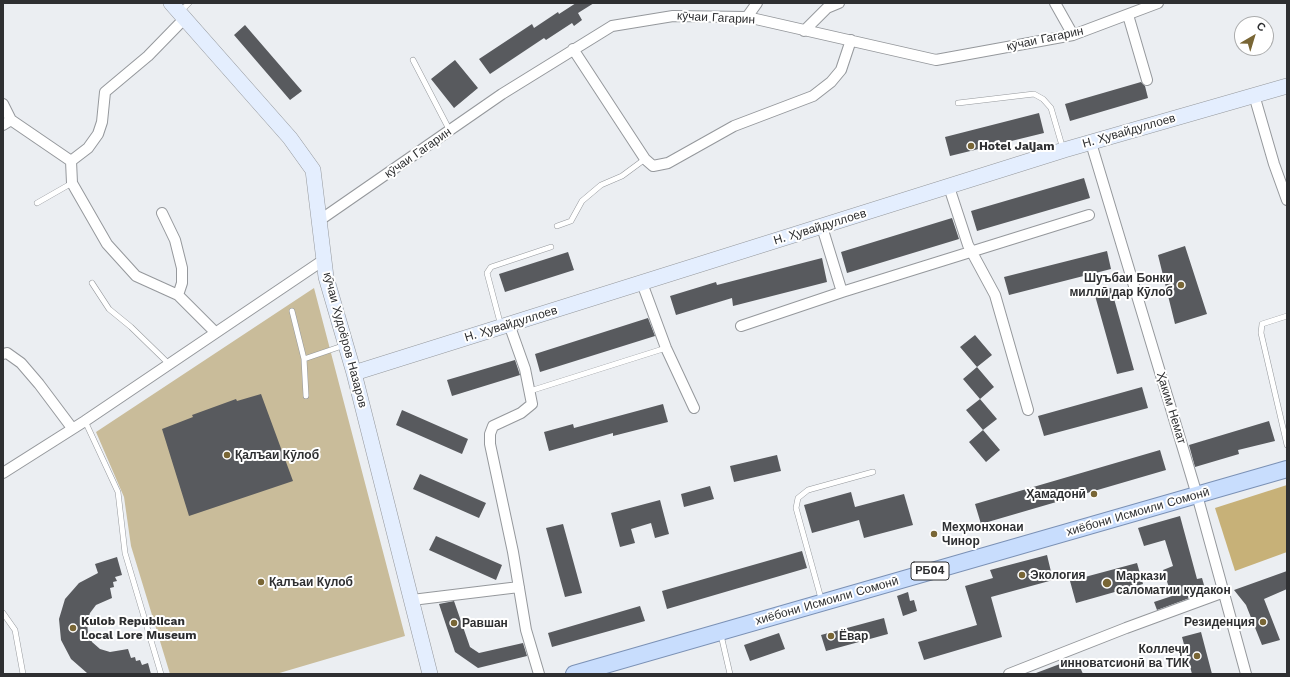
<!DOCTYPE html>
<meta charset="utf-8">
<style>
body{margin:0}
#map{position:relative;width:1290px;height:677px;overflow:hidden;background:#ebeef2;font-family:"Work Sans",sans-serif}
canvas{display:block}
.frame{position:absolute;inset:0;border:4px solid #2e2f31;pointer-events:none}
.north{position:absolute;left:1234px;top:16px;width:40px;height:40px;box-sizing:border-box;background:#fff;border:1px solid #abacad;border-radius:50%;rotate:38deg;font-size:11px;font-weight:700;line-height:16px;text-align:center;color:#2e2f31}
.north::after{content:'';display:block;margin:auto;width:14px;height:18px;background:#796635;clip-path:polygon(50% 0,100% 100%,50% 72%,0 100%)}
</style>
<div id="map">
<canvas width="1290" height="677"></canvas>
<div class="frame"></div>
<div class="north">С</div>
</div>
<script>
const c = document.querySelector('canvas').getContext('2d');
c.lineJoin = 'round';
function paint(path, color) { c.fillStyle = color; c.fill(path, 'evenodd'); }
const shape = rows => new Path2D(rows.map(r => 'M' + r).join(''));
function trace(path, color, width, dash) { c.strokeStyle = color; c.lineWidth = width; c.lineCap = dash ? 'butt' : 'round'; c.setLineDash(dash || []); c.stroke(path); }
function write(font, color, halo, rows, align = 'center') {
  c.font = font + ' "Work Sans",sans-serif'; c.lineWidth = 4; c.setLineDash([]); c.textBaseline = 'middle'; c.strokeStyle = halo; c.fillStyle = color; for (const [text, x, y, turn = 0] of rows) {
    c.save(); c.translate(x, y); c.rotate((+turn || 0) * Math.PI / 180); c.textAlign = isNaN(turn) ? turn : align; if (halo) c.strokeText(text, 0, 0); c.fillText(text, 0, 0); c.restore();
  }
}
paint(shape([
 [314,288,405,636,276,674,170,674,131,546,124,497,96,432]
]), '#c9bc9a');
paint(shape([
 [1287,485,1287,552,1235,571,1215,508]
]), '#c7b178');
paint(shape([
 [576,3,594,3,578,13,582,20,574,26,572,23,546,40,544,38,490,74,479,59,532,24,534,28,558,12,559,14],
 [245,25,302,91,290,100,234,35],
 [455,60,478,88,454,108,431,79],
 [1141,82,1145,86,1148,98,1070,121,1065,104],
 [1039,113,1044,133,950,156,945,137],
 [1084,178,1090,198,977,231,971,211],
 [952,218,959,239,847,273,841,252],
 [1185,246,1207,314,1175,324,1158,255],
 [1107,251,1111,269,1009,295,1004,277],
 [568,252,574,270,505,292,499,274],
 [822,258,827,282,733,306,732,298,676,315,670,296,716,282,717,285],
 [1111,288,1134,370,1117,374,1094,292],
 [648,318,655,336,540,372,535,354],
 [975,335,992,355,977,367,960,347],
 [515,360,520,375,452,396,447,380],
 [977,367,994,387,980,399,963,379],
 [1142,387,1148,408,1044,436,1038,416],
 [261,394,293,481,189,516,162,429,193,417,192,415,236,399,237,401],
 [980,399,997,419,983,430,966,410],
 [663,404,668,422,613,436,613,433,549,451,544,432,573,424,574,428],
 [402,410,468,439,462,454,396,425],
 [1269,421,1275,441,1238,450,1239,454,1195,467,1189,445],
 [983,430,1000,450,986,462,969,442],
 [1160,450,1166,470,981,524,975,504],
 [777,455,781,471,734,482,730,466],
 [420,474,486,503,479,518,413,489],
 [710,486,714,499,684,507,681,494],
 [851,492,855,507,904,494,913,525,864,538,859,520,812,533,804,505],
 [660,500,669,534,655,538,651,523,631,529,635,543,620,547,611,513],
 [1180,516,1197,579,1202,578,1206,592,1157,610,1154,602,1172,596,1163,570,1173,566,1165,540,1144,546,1138,528],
 [563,524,582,593,565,597,546,528],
 [436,536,502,565,496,580,429,550],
 [802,551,807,568,667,609,662,591],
 [1047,555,1053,580,991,597,1002,637,924,660,918,642,977,625,965,586,993,578,990,570],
 [117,557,122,575,115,577,117,581,113,582,114,587,110,588,112,598,96,605,90,613,87,622,88,633,92,642,100,649,110,652,128,649,131,658,135,657,136,661,140,660,142,665,148,663,151,674,87,673,71,659,61,640,59,619,65,599,79,583,98,573,95,564],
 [1137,563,1143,584,1076,603,1070,581],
 [1287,571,1287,589,1264,599,1280,640,1262,645,1246,605,1234,590],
 [908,592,910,601,914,600,917,611,903,616,897,596],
 [454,601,470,647,479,653,523,643,527,656,478,668,455,652,439,604],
 [640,606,645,621,552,647,548,633],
 [884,618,888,634,826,651,821,635],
 [1201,632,1212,674,1192,674,1182,637],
 [779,633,785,649,750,661,744,645],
 [1076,658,1083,674,1036,674,1036,673]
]), '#585a5e');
const lane = shape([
 [180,12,189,3],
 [413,60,450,131],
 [958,103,1034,94,1043,99,1051,108,1063,149],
 [37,203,72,183],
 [557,226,571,221,582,201,601,185,622,176,645,159],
 [92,283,109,309,131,327,168,363],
 [292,311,304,359],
 [1287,316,1262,324,1261,333,1287,445],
 [501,326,487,273,491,267,551,247],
 [530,391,666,348],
 [306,396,304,359,345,345],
 [85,421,118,492,125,553,161,674],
 [822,602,796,508,798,498,808,490,873,472],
 [3,613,15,630,23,674],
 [721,635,730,674]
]);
const street = shape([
 [1055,3,1073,35],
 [1128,15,1147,80],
 [747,17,757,3],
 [185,18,148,56,105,92,102,122,98,134,88,148,71,161,72,183,107,244,136,276,178,295,215,332],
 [804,31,827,8,839,3],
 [573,49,645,159,653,166,668,163,734,126,813,96,831,82,841,70,851,40],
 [1254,95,1274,164,1287,200],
 [3,104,11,120,3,125],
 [11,120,71,161],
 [1091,143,1197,495,1246,674],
 [949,187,968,245,995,295,1028,410],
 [162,213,175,240,182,268,182,283,178,295],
 [320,220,502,94,612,26,673,16,747,17,936,60,1073,35,1158,3],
 [822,227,842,292],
 [642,283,666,348,694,408],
 [509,324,525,369,532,404,521,413,493,426,490,434,490,444,513,552,526,630,539,674],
 [741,326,842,292,1089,215],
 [3,354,7,353,21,363,39,384,72,428],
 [3,473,85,421,325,259],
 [412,600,519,587],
 [1009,674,1126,628,1224,592]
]);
const secondary = shape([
 [171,3,290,138,313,170,326,277,354,373,430,674],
 [354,373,1064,150,1287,86]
]);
const primary = shape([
 [574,674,1287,469]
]);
trace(lane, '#95989c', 6);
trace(street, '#95989c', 12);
trace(secondary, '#95989c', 16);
trace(primary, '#7b91b5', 18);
trace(lane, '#fff', 5);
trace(street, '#fff', 10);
trace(secondary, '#e4eefe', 15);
trace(primary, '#c8ddfd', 16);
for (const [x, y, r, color] of [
 [971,146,4,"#796635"],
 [1181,285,4,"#796635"],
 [227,455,4,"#796635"],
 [1094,494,4,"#796635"],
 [934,534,4,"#796635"],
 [1022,575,4,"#796635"],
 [261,582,4,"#796635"],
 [1107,583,5,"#796635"],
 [1263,622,4,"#796635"],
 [454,623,4,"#796635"],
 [73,628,4,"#796635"],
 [831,636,4,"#796635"],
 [1197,656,4,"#796635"]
]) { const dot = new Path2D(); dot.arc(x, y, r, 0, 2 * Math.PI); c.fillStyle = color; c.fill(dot); trace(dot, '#fff', 1.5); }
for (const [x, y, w] of [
 [930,571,38]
]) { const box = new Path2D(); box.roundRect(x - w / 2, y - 9, w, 18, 3); c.fillStyle = '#fff'; c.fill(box); trace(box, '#2e2f31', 1); }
write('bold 11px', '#2e2f31', null, [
 ["РБ04",930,571]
]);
write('12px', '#2e2f31', '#fff', [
 ["кӯчаи Гагарин",716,18,3],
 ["кӯчаи Гагарин",1045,39,-12],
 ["Н. Ҳувайдуллоев",1129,131,-16],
 ["кӯчаи Гагарин",418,153,-35],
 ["Н. Ҳувайдуллоев",820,227,-17],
 ["Н. Ҳувайдуллоев",511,324,-17],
 ["кӯчаи Худоёров Назаров",345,340,75],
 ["Ҳаким Немат",1171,408,73],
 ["хиёбони Исмоили Сомонӣ",1138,512,-16],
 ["хиёбони Исмоили Сомонӣ",827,601,-16]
]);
write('bold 12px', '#2e2f31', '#fff', [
 ["Hotel Jaljam",979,146],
 ["Шуъбаи Бонки",1173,278,"right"],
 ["миллӣ дар Кӯлоб",1173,292,"right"],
 ["Қалъаи Кӯлоб",235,455],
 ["Ҳамадонӣ",1086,494,"right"],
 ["Меҳмонхонаи",942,527],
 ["Чинор",942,541],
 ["Экология",1030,575],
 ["Маркази",1116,576],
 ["саломатии кудакон",1116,590],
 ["Қалъаи Кулоб",269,582],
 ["Kulob Republican",81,621],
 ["Local Lore Museum",81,635],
 ["Резиденция",1255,622,"right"],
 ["Равшан",462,623],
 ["Ёвар",839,636],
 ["Коллеҷи",1189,649,"right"],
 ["инноватсионӣ ва ТИК",1189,663,"right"]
], 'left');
</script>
